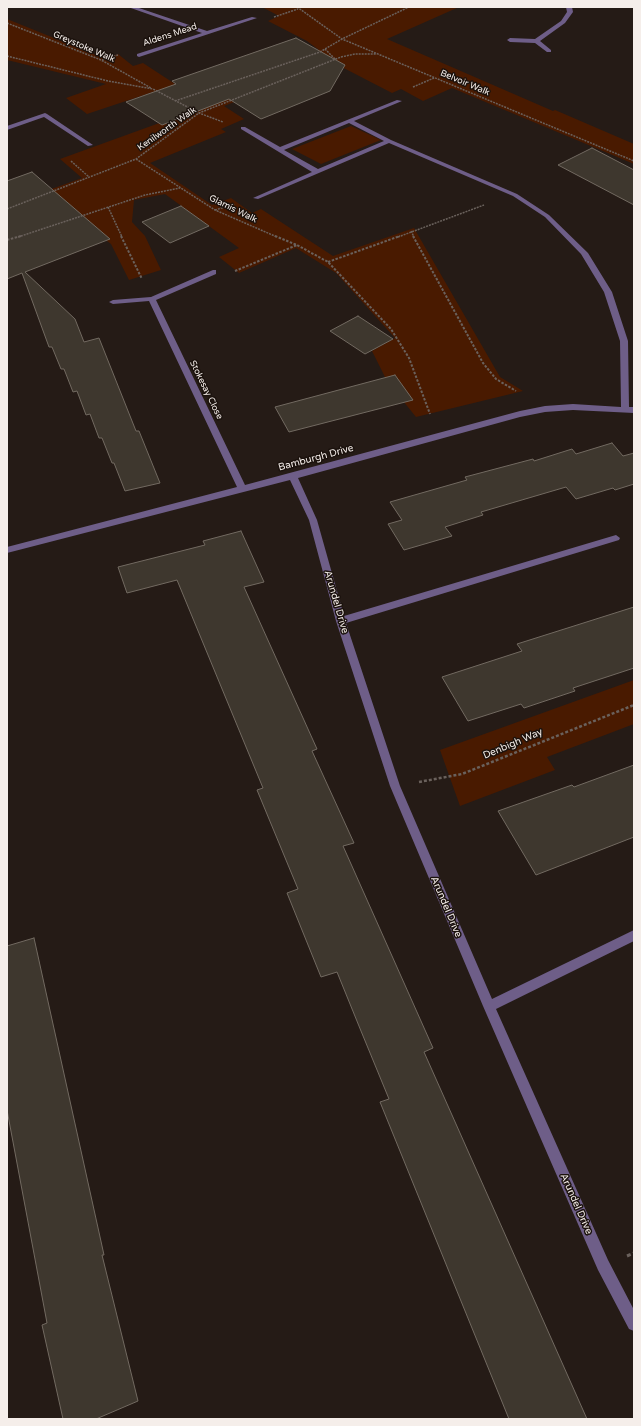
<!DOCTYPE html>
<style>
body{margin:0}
#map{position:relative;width:641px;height:1426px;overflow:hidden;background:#251b16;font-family:"Varela Round",sans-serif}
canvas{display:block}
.frame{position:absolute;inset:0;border:8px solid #f5eeea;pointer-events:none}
</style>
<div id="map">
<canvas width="641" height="1426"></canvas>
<div class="frame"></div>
</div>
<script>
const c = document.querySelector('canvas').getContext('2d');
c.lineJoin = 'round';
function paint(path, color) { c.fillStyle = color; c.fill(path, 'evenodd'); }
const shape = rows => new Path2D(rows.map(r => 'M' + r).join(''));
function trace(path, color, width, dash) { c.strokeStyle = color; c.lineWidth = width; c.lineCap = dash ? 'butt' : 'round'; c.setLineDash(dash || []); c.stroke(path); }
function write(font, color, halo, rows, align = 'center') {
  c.font = font + ' "Varela Round",sans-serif'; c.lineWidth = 3; c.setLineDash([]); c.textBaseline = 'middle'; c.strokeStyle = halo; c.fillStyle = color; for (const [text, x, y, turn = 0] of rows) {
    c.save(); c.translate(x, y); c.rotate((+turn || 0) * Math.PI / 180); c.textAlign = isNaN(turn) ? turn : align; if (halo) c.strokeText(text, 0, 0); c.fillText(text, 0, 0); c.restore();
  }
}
paint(shape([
 [262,7,459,7,387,39,553,111,555,110,634,144,634,164,452,88,423,101,401,89,392,93,334,63,224,106,244,119,221,129,226,132,150,163,212,205,231,198,252,213,261,209,333,256,414,228,500,377,523,391,416,417,387,381,372,351,395,338,336,273,296,248,239,273,219,257,239,248,165,194,134,200,132,222,145,236,161,270,129,280,111,244,78,219,7,205,82,178,60,159,187,113,175,101,153,92,87,114,66,98,106,84,7,60,7,19,106,59,118,54,133,66,143,63,192,95,319,50,307,41,268,21,279,16],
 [351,126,381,140,321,164,292,149],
 [634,680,634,724,547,757,555,770,460,806,440,750]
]), '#491a00');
const building = shape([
 [296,38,345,65,330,91,261,119,229,99,162,125,126,102,176,84,172,81,296,38],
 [592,148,634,170,634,205,558,165,592,148],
 [32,172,110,239,25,272,75,319,84,342,99,338,136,431,139,431,160,483,125,491,114,463,112,463,102,438,99,438,90,414,86,415,77,391,73,392,64,369,61,369,52,347,49,347,22,273,7,279,7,181,32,172],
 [181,206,209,226,170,243,142,222,181,206],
 [358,316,393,339,365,354,330,331,358,316],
 [395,375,413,400,289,432,275,407,395,375],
 [612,443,623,456,634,453,634,484,615,490,613,488,576,499,566,487,481,512,483,515,445,527,452,536,404,550,388,524,402,520,390,502,467,480,465,477,533,459,534,461,572,449,576,454,612,443],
 [241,531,264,582,244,587,317,749,312,751,354,843,343,846,433,1048,424,1052,587,1419,509,1419,380,1102,389,1099,361,1031,337,972,321,977,287,893,298,889,257,790,263,788,177,580,127,593,118,567,205,545,203,541,241,531],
 [634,607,634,668,573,688,575,691,524,708,521,704,468,721,442,677,522,651,517,644,634,607],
 [634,765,634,837,536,875,498,811,572,785,574,787,634,765],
 [34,938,104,1255,102,1255,138,1401,96,1419,63,1419,42,1325,47,1323,7,1110,7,946,34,938]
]);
paint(building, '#3e372e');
trace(building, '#726a61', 1);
trace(shape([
 [297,7,342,39,634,161],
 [274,17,298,9],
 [7,23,101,60,151,88],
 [325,49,335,59],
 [7,56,108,81,153,89,199,113,223,122],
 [102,60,118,55],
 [413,87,434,78],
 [175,101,320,52,342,39,409,7],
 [136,159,215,210,277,237],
 [71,161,89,177],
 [108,207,122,237],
 [7,209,136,159,199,113,341,57,355,54,377,54],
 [215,210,235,204],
 [411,231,414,237],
 [18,237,145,195,180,188],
 [398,237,484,205]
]), '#6a615c', 1.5, [2, 1]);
trace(shape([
 [121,236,142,279],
 [275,236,297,245,328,262,391,329,409,358,430,414],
 [413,236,483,363,496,379,516,391],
 [7,240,21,236],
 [328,262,400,236],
 [235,271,297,245]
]), '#6a615c', 2, [2.5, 1.5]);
trace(shape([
 [419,782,462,774,634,705]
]), '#6a615c', 2.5, [3, 2]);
trace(shape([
 [627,1256,634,1253]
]), '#6a615c', 3, [4, 2.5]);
paint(shape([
 [128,7,136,7,207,31,252,17,257,18,139,57,137,56,137,54,202,33,128,7],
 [566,7,572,7,573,12,565,23,540,41,551,50,551,52,547,52,535,43,510,42,507,40,510,38,535,39,561,21,567,12,566,7],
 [397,100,402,101,354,121,391,140,517,194,549,215,588,253,612,292,628,341,629,407,634,407,634,413,573,410,545,412,520,417,298,478,317,520,344,616,616,535,620,538,619,540,346,623,400,786,492,999,634,930,634,941,496,1009,608,1260,634,1310,634,1331,629,1329,598,1270,483,1006,390,786,336,621,309,520,290,480,7,553,7,547,237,487,149,301,113,304,109,302,113,300,151,297,213,270,216,270,216,274,156,300,245,485,520,411,545,406,573,404,621,407,620,341,604,292,581,254,545,217,513,196,389,143,258,199,253,198,312,172,241,129,241,127,245,127,280,147,397,100],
 [349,123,384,141,318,169,284,150,349,123],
 [45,113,47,114,93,145,88,146,44,117,7,130,7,126,45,113]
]), '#6e5e88');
write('9px', '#f5eeea', '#1b120d', [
 ["Aldens Mead",170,35,-18],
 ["Greystoke Walk",84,47,23],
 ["Belvoir Walk",465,83,23],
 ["Kenilworth Walk",167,129,-35],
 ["Glamis Walk",233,209,26],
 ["Stokesay Close",206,390,64]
]);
write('10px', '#f5eeea', '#1b120d', [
 ["Bamburgh Drive",316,458,-15],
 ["Arundel Drive",336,602,74],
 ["Denbigh Way",513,744,-23],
 ["Arundel Drive",446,907,67],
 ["Arundel Drive",576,1204,66]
]);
</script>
